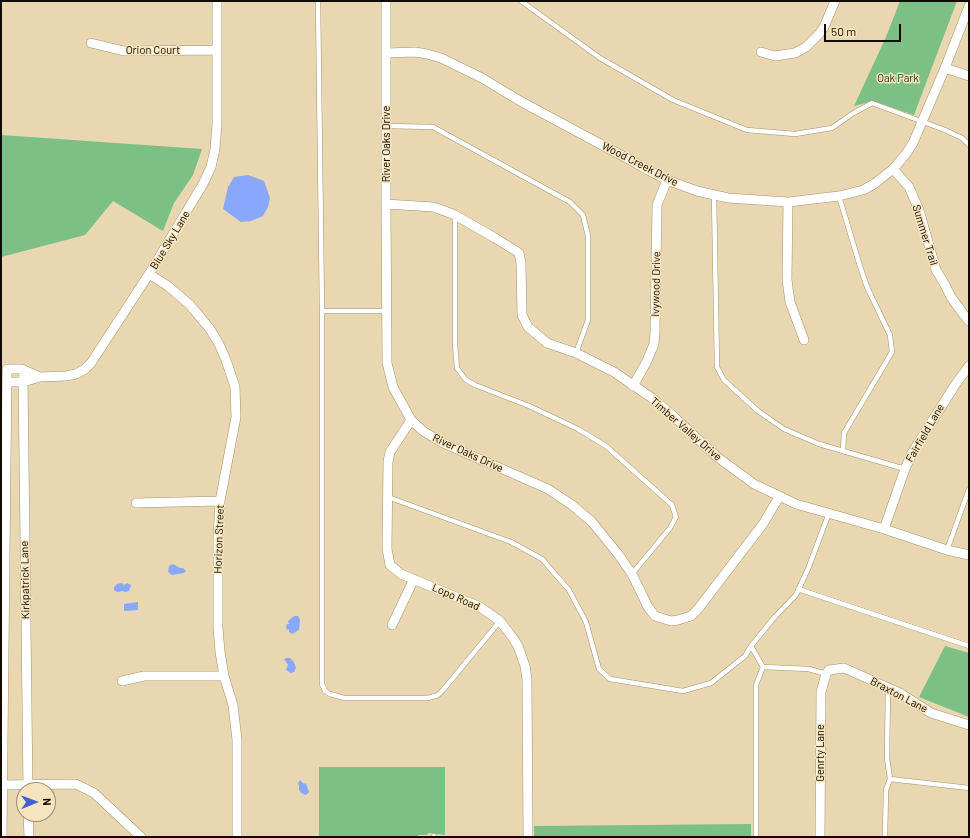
<!DOCTYPE html>
<style>
body{margin:0}
#map{position:relative;width:970px;height:838px;overflow:hidden;background:#e8d7b0;font-family:Barlow,sans-serif}
canvas{display:block}
.frame{position:absolute;inset:0;border:2px solid #110b01;pointer-events:none}
.north{position:absolute;left:16px;top:782px;width:40px;height:40px;box-sizing:border-box;background:#f5e4bd;border:1px solid #9a8d72;border-radius:50%;rotate:89deg;font-size:11px;font-weight:700;line-height:16px;text-align:center;color:#110b01}
.north::after{content:'';display:block;margin:auto;width:14px;height:18px;background:#4061d3;clip-path:polygon(50% 0,100% 100%,50% 72%,0 100%)}
.scale{position:absolute;left:824px;top:24px;width:77px;height:18px;box-sizing:border-box;border:2px solid #110b01;border-top:0;padding-left:5px;font-size:12px;line-height:14px;white-space:nowrap;color:#110b01;-webkit-text-stroke:3px #f5e4bd;paint-order:stroke}
</style>
<div id="map">
<canvas width="970" height="838"></canvas>
<div class="frame"></div>
<div class="north">N</div>
<div class="scale">50 m</div>
</div>
<script>
const c = document.querySelector('canvas').getContext('2d');
c.lineJoin = 'round';
function paint(path, color) { c.fillStyle = color; c.fill(path, 'evenodd'); }
const shape = rows => new Path2D(rows.map(r => 'M' + r).join(''));
function trace(path, color, width, dash) { c.strokeStyle = color; c.lineWidth = width; c.lineCap = dash ? 'butt' : 'round'; c.setLineDash(dash || []); c.stroke(path); }
function write(font, color, halo, rows, align = 'center') {
  c.font = font + ' Barlow,sans-serif'; c.lineWidth = 3; c.setLineDash([]); c.textBaseline = 'middle'; c.strokeStyle = halo; c.fillStyle = color; for (const [text, x, y, turn = 0] of rows) {
    c.save(); c.translate(x, y); c.rotate((+turn || 0) * Math.PI / 180); c.textAlign = isNaN(turn) ? turn : align; if (halo) c.strokeText(text, 0, 0); c.fillText(text, 0, 0); c.restore();
  }
}
paint(shape([
 [900,1,957,1,914,115,873,101,854,106,886,37],
 [1,135,202,149,193,175,174,203,163,231,113,201,85,235,1,257],
 [945,646,969,653,969,717,919,697],
 [319,767,445,767,445,835,429,833,426,835,418,835,418,837,319,837],
 [751,824,751,837,534,837,534,826]
]), '#7cc085');
paint(shape([
 [248,175,264,181,270,198,268,207,263,216,251,221,241,222,223,209,228,187,234,177],
 [173,564,180,568,183,568,186,571,184,573,172,575,168,572,169,566],
 [122,583,124,585,127,583,131,585,129,591,125,592,123,591,117,592,114,590,114,587,117,584],
 [138,602,138,610,124,611,124,604],
 [294,616,298,616,300,620,299,630,292,634,289,632,289,629,287,630,286,627,287,624,289,624,288,621],
 [287,658,290,658,294,662,296,668,294,672,291,673,286,670,288,665,284,659],
 [300,780,304,784,306,783,309,792,306,795,301,793,299,790,299,786,298,783]
]), '#89a8fd');
const service = shape([
 [318,1,322,311,322,684,325,691,330,694,344,698,428,698,438,695,443,690,500,621],
 [521,1,600,58,673,100,747,130,795,134,832,128,852,114,872,103,945,130,962,138,969,145],
 [386,126,433,127,570,202,583,215,588,236,588,320,576,353],
 [714,195,717,367,724,380,758,411,784,429,819,444,905,469],
 [839,196,859,263,867,287,890,335,892,352,844,433,843,451],
 [455,215,455,344,457,368,465,379,475,385,529,406,578,429,606,446,672,505,676,517,670,528,632,574],
 [322,311,387,311],
 [388,497,511,542,542,559,569,590,586,622,599,669,610,679,683,691,711,683,745,656,751,646,773,619,796,595,808,569,829,513],
 [947,550,969,489],
 [798,589,969,646],
 [751,646,763,667],
 [888,689,887,758,890,779],
 [434,837,434,836],
 [756,837,756,685,763,667,809,669,826,674],
 [885,837,886,790,890,779,969,788]
]);
const minor = shape([
 [386,1,386,204,387,363,393,387,411,420,423,431,443,443,548,489,572,505,592,522,618,554,632,574,648,607,655,616,671,621,678,620,691,616,698,609,763,524,779,497],
 [91,43,124,51,217,50],
 [761,52,775,56,795,53,806,47,819,34,824,27,835,1],
 [387,53,415,52,427,54,441,58,482,78,520,101,632,161,648,170,667,180,697,191,728,198,788,202,839,196,863,190,874,184,893,169,906,154,913,143,945,68,969,6],
 [945,68,969,76],
 [893,169,909,187,919,210,936,270,944,283,951,297,964,315,969,321],
 [788,202,787,280,790,302,804,340],
 [386,204,433,207,442,210,455,215,495,238,519,253,521,263,522,315,528,327,547,343,576,353,614,372,652,398,672,415,716,456,754,484,796,504,884,529,947,550,969,555],
 [149,274,168,286,190,305,210,329,219,344,226,360,235,387,236,417,220,501,218,538,218,627,220,652,224,676,233,705,237,740,237,837],
 [23,377,28,790],
 [7,382,23,382,40,377,66,376,76,374,85,369,91,363,149,274,203,184,211,167,215,149,217,124,217,1],
 [633,386,647,361,654,344,655,332,657,205,667,180],
 [411,420,390,452,388,462,387,549,390,565,401,574,480,607,500,621,513,638,518,646,525,666,527,679,528,837],
 [136,503,220,501],
 [884,529,905,469,912,453,955,385,969,366],
 [392,625,414,579],
 [122,681,144,676,224,676],
 [1,785,76,784,94,793,141,837],
 [28,814,29,837],
 [2,837,7,369,22,369,40,377],
 [820,837,821,692,826,674,829,670,844,668,900,693,931,713,969,725]
]);
trace(service, '#a3936e', 5.5);
trace(minor, '#a3936e', 10);
trace(service, '#fff', 4.5);
trace(minor, '#fff', 9);
write('11px', '#110b01', '#f5e4bd', [
 ["Orion Court",153,50],
 ["River Oaks Drive",386,144,-90],
 ["Wood Creek Drive",640,164,27],
 ["Summer Trail",925,235,73],
 ["Blue Sky Lane",170,240,-59],
 ["Ivywood Drive",656,284,-89],
 ["Timber Valley Drive",686,429,41],
 ["Fairfield Lane",925,433,-60],
 ["River Oaks Drive",468,453,25],
 ["Horizon Street",219,539,-88],
 ["Kirkpatrick Lane",25,580,-91],
 ["Lopo Road",456,597,24],
 ["Braxton Lane",899,695,28],
 ["Genrty Lane",820,753,-90]
]);
write('11px', '#133519', '#f5e4bd', [
 ["Oak Park",898,78]
]);
</script>
